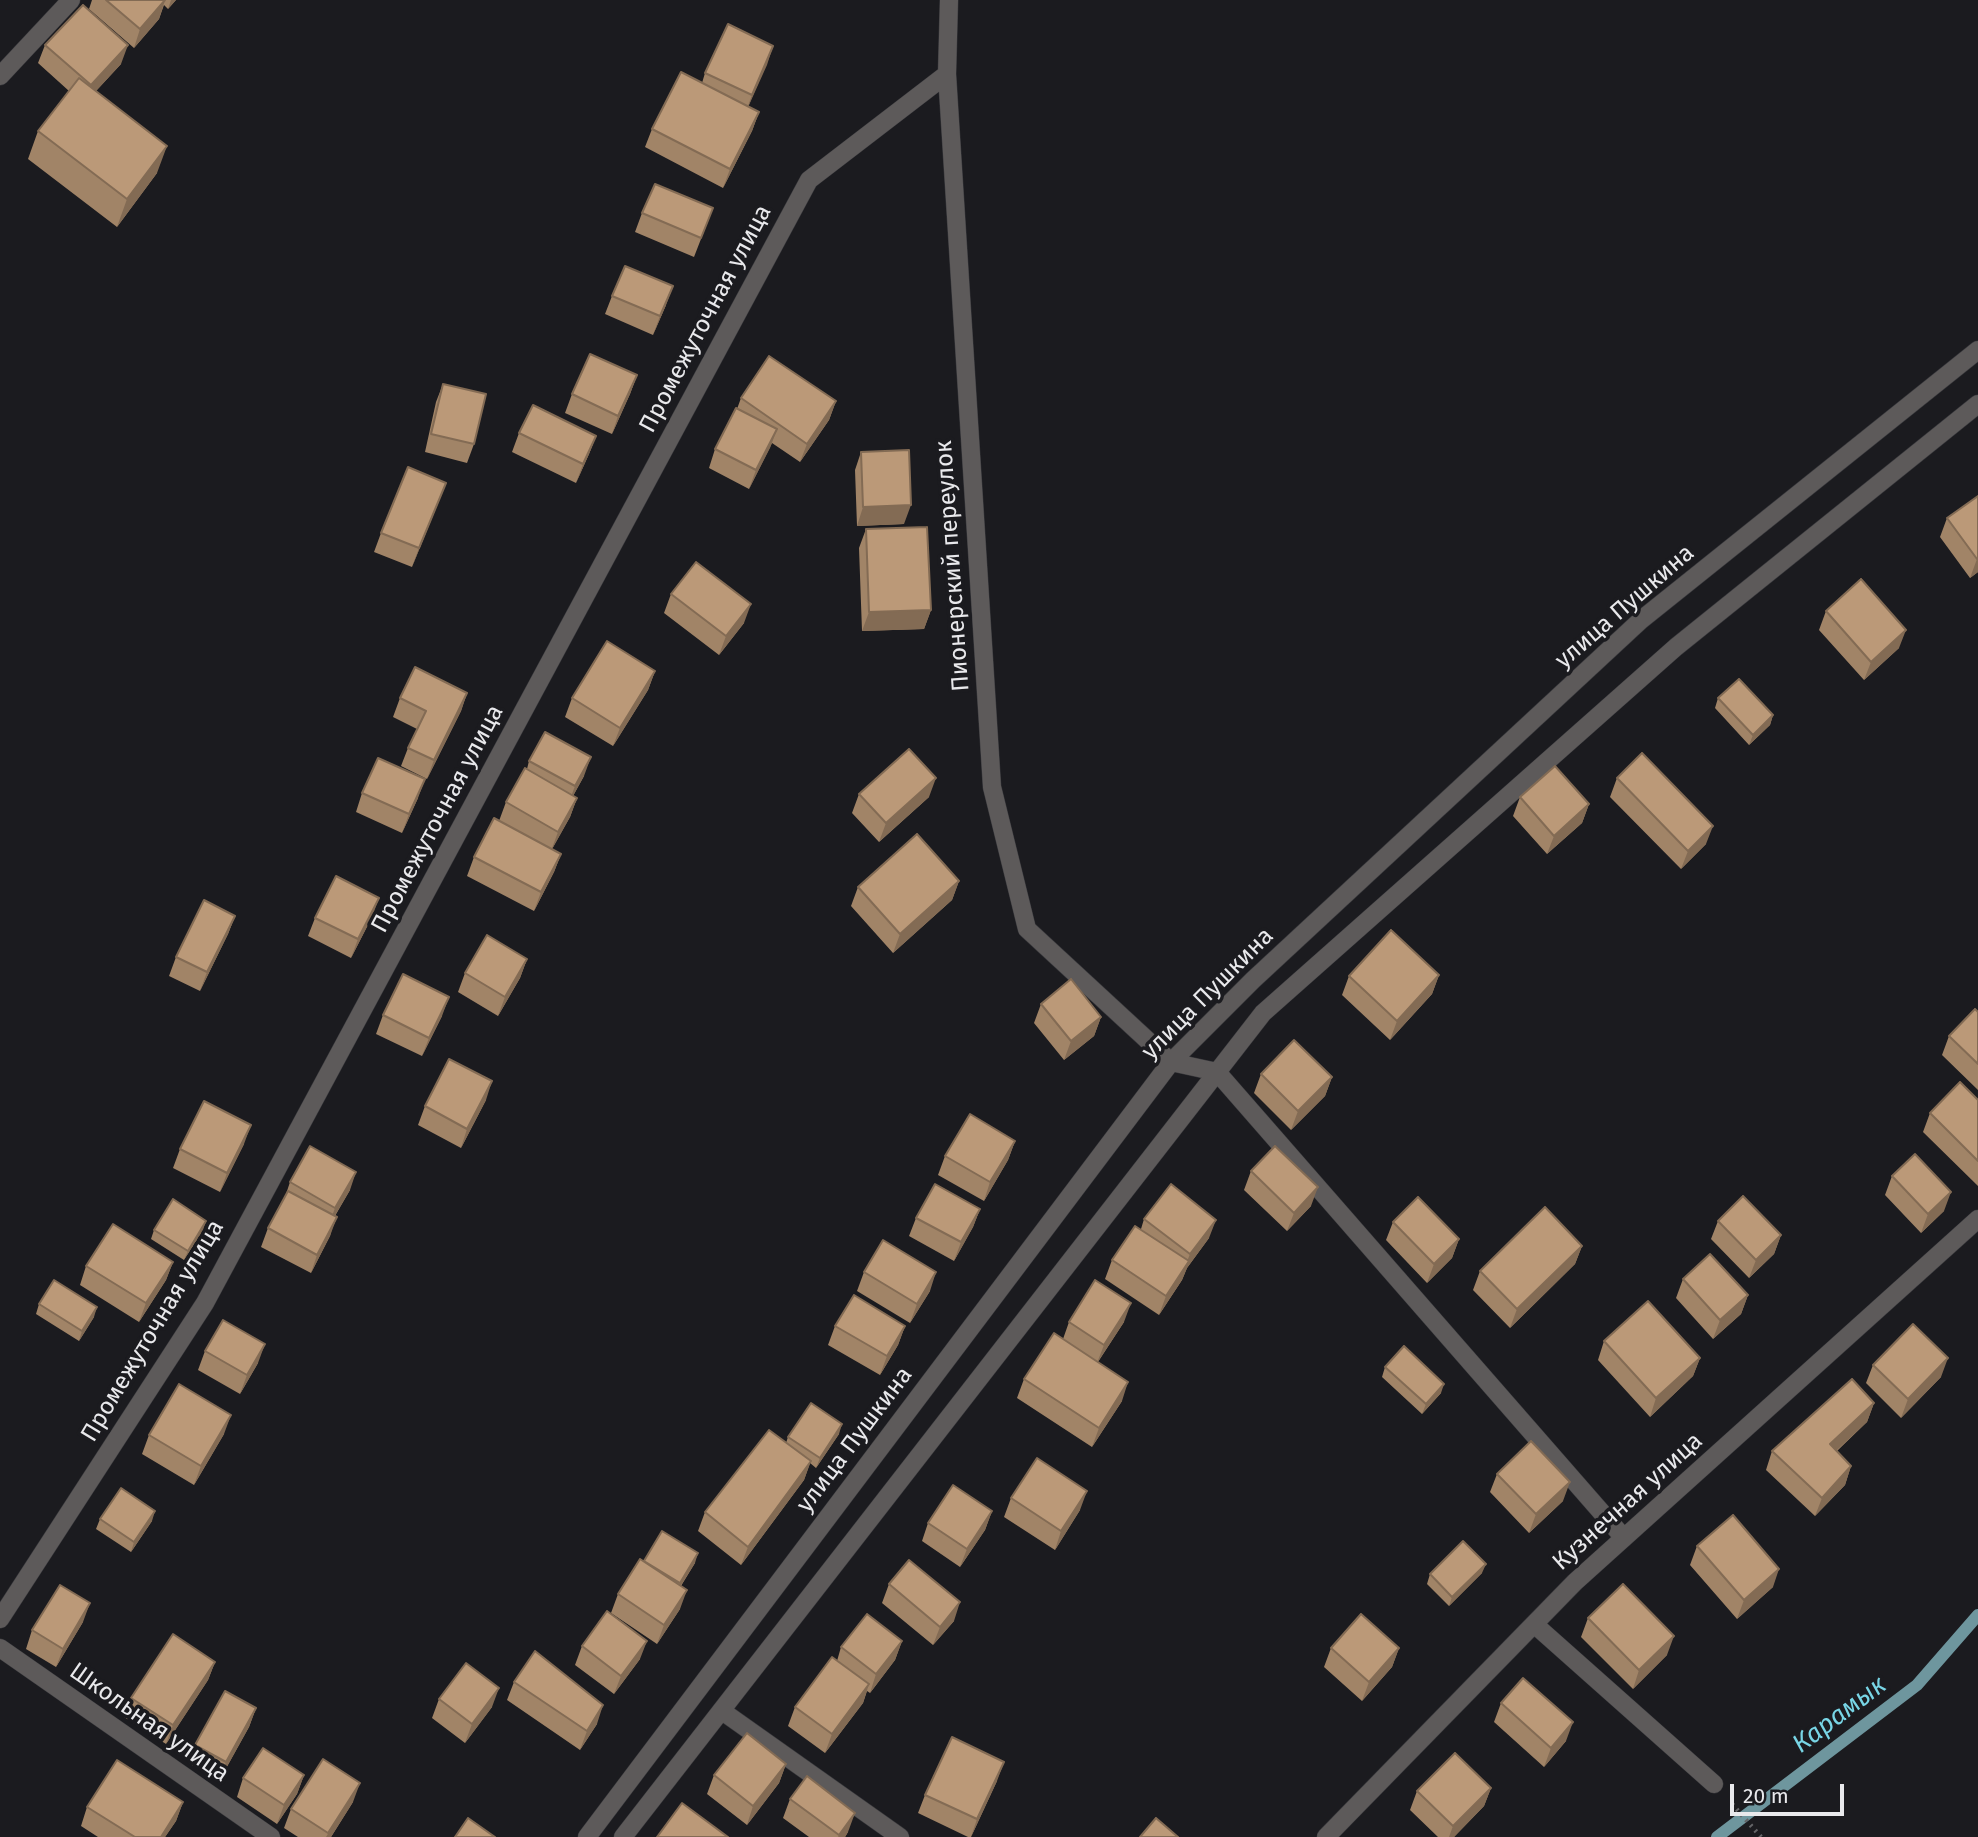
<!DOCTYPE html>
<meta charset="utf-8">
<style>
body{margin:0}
#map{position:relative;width:1978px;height:1837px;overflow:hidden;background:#1b1b1f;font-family:"Fira Sans",sans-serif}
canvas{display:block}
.scale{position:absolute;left:1730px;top:1784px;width:114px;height:32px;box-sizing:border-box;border:4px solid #e9e9ec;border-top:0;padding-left:9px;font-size:21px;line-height:24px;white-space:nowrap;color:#e9e9ec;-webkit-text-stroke:5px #1b1b1f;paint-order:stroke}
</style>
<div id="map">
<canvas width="1978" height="1837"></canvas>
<div class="scale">20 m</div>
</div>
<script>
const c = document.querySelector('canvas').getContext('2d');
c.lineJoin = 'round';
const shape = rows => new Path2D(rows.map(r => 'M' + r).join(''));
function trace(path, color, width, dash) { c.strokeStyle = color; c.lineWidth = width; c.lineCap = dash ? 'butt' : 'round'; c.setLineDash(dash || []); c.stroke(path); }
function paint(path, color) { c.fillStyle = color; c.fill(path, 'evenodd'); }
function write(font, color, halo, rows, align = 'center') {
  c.font = font + ' "Fira Sans",sans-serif'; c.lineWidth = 7; c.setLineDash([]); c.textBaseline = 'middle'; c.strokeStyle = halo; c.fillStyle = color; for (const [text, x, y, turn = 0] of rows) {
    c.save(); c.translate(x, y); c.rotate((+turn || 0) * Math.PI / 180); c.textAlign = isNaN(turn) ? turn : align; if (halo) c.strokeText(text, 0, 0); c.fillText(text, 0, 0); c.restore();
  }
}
trace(shape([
 [1717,1837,1917,1685,1978,1615]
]), '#6e969e', 12);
const minor = shape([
 [949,0,947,74,992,787,1027,929,1171,1062,1217,1072,1624,1538],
 [0,76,71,0],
 [0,1619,205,1303,809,180,947,74],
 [1534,1624,1714,1784],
 [0,1648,271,1837],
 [722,1711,900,1837],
 [587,1837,1171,1062,1253,980,1641,620,1978,350],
 [623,1837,1263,1013,1676,647,1978,404],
 [1326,1837,1575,1582,1978,1219]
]);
trace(minor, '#38383c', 19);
trace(shape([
 [1732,1804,1761,1837]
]), '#646467', 4.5, [2, 5]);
trace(minor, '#5d5a5a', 18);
paint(shape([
 [92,0,176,0,168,9,164,5,159,19,134,48,89,9],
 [45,45,121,64,96,91,157,173,117,227,28,159,38,131,69,91,38,63],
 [773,46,748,107,759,112,752,131,723,188,645,147,652,129,702,83,705,73],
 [713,208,694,257,635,232,642,213],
 [612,296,666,305,653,335,605,314],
 [637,375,630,394,612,434,565,413,572,394],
 [443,384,474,444,467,463,425,452,436,402],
 [741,398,836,401,829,420,800,462,772,443,749,489,709,468,715,449,737,409],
 [519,433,596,436,589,454,576,483,512,452],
 [861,452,904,524,857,526,855,470],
 [446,483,412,567,374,552,381,533],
 [1978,496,1978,572,1970,578,1940,537,1947,518],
 [866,529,931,610,924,629,862,631,859,548],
 [671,594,744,623,719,655,664,613],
 [1826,611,1899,648,1864,680,1819,630],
 [655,671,648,690,613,746,565,717,572,698],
 [467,693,461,711,427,779,401,766,408,748,417,729,393,717,400,698],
 [1718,698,1773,715,1770,725,1749,745,1715,708],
 [529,761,584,776,573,796,577,798,570,817,552,849,561,854,554,872,534,911,467,876,474,857,499,821,506,802,527,769],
 [1617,778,1706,844,1681,869,1610,797],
 [362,793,418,798,402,833,356,812],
 [859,794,929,797,879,842,852,813],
 [1520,797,1589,804,1582,823,1547,854,1513,816],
 [959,881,952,900,893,953,851,906,858,887],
 [235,916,228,934,200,991,169,976,176,957],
 [372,917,351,958,308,936,315,918],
 [527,959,520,978,498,1016,458,992,465,973],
 [1439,975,1432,994,1390,1040,1342,995,1349,976],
 [1041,1004,1101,1017,1094,1036,1064,1060,1034,1023],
 [1978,1012,1978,1090,1942,1055,1949,1036],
 [383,1015,442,1016,422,1056,376,1034],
 [1261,1074,1332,1077,1325,1096,1291,1130,1254,1093],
 [486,1100,461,1148,418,1125,425,1106],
 [1978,1100,1978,1186,1923,1132,1930,1113],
 [1015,1141,1008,1160,984,1201,938,1175,945,1156],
 [244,1144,220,1192,173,1168,180,1149],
 [1251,1171,1311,1206,1287,1231,1244,1190],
 [1892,1176,1944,1211,1921,1233,1885,1195],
 [290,1182,350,1190,335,1216,330,1236,311,1273,261,1247,268,1228,286,1194],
 [980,1209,973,1227,954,1261,909,1236,916,1218],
 [1144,1219,1209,1238,1187,1268,1182,1280,1159,1315,1105,1279,1112,1260,1141,1229],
 [1718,1221,1781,1235,1774,1254,1749,1278,1711,1239],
 [1393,1222,1459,1239,1452,1258,1427,1283,1386,1240],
 [154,1230,203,1230,184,1260,151,1239],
 [1582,1246,1575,1264,1510,1328,1473,1290,1480,1271],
 [173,1262,166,1280,139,1322,80,1285,86,1266],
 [864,1272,930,1291,910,1323,857,1291],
 [1683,1279,1748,1295,1741,1314,1713,1339,1676,1298],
 [39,1304,94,1317,79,1341,36,1314],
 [1069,1322,1124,1322,1098,1362,1122,1401,1092,1447,1017,1398,1024,1379,1063,1339],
 [835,1326,905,1326,898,1345,880,1375,828,1345],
 [1604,1341,1700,1358,1693,1376,1650,1417,1598,1360],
 [205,1351,258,1363,240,1394,198,1370],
 [1873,1365,1941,1377,1901,1418,1866,1383],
 [1385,1367,1441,1393,1422,1414,1382,1377],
 [1874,1403,1867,1422,1837,1451,1851,1466,1845,1485,1815,1516,1766,1470,1772,1451],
 [224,1434,194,1485,142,1454,149,1435],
 [839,1434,816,1468,810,1463,804,1480,741,1565,698,1531,705,1512,786,1443,788,1437],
 [1497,1474,1563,1501,1529,1533,1490,1492],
 [1011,1498,1080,1510,1055,1550,1004,1517],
 [992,1511,985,1530,960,1567,922,1541,928,1523],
 [100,1519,152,1521,131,1552,96,1529],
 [1697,1546,1773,1587,1737,1619,1690,1565],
 [644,1562,695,1563,681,1586,680,1609,657,1644,611,1613,618,1594],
 [1482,1573,1449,1606,1427,1584,1430,1574],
 [889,1584,954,1621,933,1645,882,1603],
 [1588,1618,1667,1655,1633,1689,1581,1637],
 [83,1622,56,1667,26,1649,32,1630],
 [902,1641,895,1660,870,1693,867,1691,863,1703,825,1753,788,1726,795,1707,837,1661,841,1647],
 [582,1646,640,1659,614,1694,575,1665],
 [1331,1648,1399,1648,1392,1667,1362,1701,1324,1667],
 [215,1662,208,1680,166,1744,124,1717,131,1698],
 [514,1682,597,1724,580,1750,507,1700],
 [439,1699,492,1707,465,1743,432,1718],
 [1501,1703,1566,1741,1544,1767,1494,1722],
 [256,1708,249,1727,219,1781,189,1763,195,1745],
 [786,1764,779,1783,747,1825,707,1794,714,1775],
 [304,1775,297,1794,277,1824,237,1797,243,1778],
 [997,1781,971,1837,968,1837,918,1813,925,1795],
 [1491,1788,1484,1806,1454,1837,1438,1837,1410,1810,1417,1791],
 [790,1799,848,1832,845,1837,809,1837,783,1818],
 [183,1802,176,1821,165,1837,98,1837,81,1826,87,1807],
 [353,1802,331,1837,298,1837,284,1828,291,1809]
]), '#a18467');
paint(shape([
 [165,0,159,19,134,48,140,29],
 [171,0,176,0,168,9],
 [128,45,121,64,84,104,91,85],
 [773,46,767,65,745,114,752,95],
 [759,112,752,131,723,188,730,169],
 [167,146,157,173,117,227,127,199],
 [673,286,666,305,653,335,660,316],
 [637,375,630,394,612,434,618,416],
 [836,401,829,420,800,462,807,444],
 [777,429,770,448,749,489,756,470],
 [596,436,589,454,576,483,583,464],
 [446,483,439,501,412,567,419,548],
 [911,505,904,524,857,526,863,507],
 [1977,559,1978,559,1978,572,1970,578],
 [751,604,744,623,719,655,726,636],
 [931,610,924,629,862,631,869,612],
 [1906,630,1899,648,1864,680,1871,662],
 [655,671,648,690,613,746,620,728],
 [467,693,461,711,427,779,434,760],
 [1773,715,1770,725,1749,745,1753,735],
 [591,757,584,776,568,805,575,786],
 [936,778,929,797,879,842,886,823],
 [425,779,418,798,402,833,409,814],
 [577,798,570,817,551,851,558,832],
 [1589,804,1582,823,1547,854,1554,836],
 [1713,826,1706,844,1681,869,1688,851],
 [561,854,554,872,534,911,541,892],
 [959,881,952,900,893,953,900,934],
 [379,898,372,917,351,958,358,939],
 [235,916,228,934,200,991,207,972],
 [527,959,520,978,498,1016,505,997],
 [1439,975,1432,994,1390,1040,1397,1021],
 [449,997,442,1016,422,1056,429,1038],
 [1101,1017,1094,1036,1064,1060,1071,1041],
 [1332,1077,1325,1096,1291,1130,1298,1111],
 [492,1081,486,1100,461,1148,467,1129],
 [251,1125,244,1144,220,1192,227,1173],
 [1015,1141,1008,1160,984,1201,990,1182],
 [356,1172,350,1190,328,1227,335,1208],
 [1318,1187,1311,1206,1287,1231,1294,1213],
 [1951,1192,1944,1211,1921,1233,1928,1214],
 [980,1209,973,1227,954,1261,961,1242],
 [337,1217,330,1236,311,1273,317,1255],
 [1216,1220,1209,1238,1187,1268,1182,1280,1159,1315,1166,1296,1184,1269,1190,1254],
 [206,1221,203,1230,184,1260,188,1251],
 [1781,1235,1774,1254,1749,1278,1756,1260],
 [1459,1239,1452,1258,1427,1283,1434,1264],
 [1582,1246,1575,1264,1510,1328,1517,1309],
 [173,1262,166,1280,139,1322,146,1303],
 [936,1272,930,1291,910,1323,917,1304],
 [1748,1295,1741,1314,1713,1339,1720,1320],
 [1131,1303,1124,1322,1097,1363,1104,1345],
 [97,1307,94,1317,79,1341,82,1331],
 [905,1326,898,1345,880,1375,887,1356],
 [265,1344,258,1363,240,1394,247,1375],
 [1700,1358,1693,1376,1650,1417,1656,1398],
 [1948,1358,1941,1377,1901,1418,1908,1399],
 [1128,1382,1122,1401,1092,1447,1099,1428],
 [1444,1384,1441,1393,1422,1414,1426,1404],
 [1874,1403,1867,1422,1823,1463,1830,1444],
 [231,1415,224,1434,194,1485,201,1466],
 [842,1424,839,1434,816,1468,820,1458],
 [811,1461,804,1480,741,1565,748,1547],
 [1851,1466,1845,1485,1815,1516,1822,1498],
 [1570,1482,1563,1501,1529,1533,1536,1514],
 [1087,1491,1080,1510,1055,1550,1061,1531],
 [155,1511,152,1521,131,1552,134,1542],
 [992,1511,985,1530,960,1567,967,1549],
 [698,1553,695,1563,676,1593,680,1583],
 [1486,1564,1482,1573,1449,1606,1452,1597],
 [1779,1569,1773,1587,1737,1619,1744,1600],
 [687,1590,680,1609,657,1644,664,1625],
 [960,1602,954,1621,933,1645,940,1627],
 [90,1603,83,1622,56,1667,63,1649],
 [1674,1636,1667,1655,1633,1689,1639,1670],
 [647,1641,640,1659,614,1694,621,1676],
 [902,1641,895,1660,870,1693,876,1674],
 [1399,1648,1392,1667,1362,1701,1369,1682],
 [215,1662,208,1680,166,1744,173,1725],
 [869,1684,863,1703,825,1753,832,1734],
 [499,1688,492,1707,465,1743,472,1724],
 [603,1705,597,1724,580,1750,587,1731],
 [256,1708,249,1727,219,1781,226,1762],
 [1573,1722,1566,1741,1544,1767,1551,1748],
 [1004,1762,997,1781,971,1837,977,1819],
 [786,1764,779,1783,747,1825,753,1806],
 [304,1775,297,1794,277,1824,284,1805],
 [360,1783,353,1802,331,1837,326,1837],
 [1491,1788,1484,1806,1454,1837,1449,1837,1453,1826],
 [183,1802,176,1821,165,1837,161,1837],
 [855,1813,848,1832,845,1837,838,1837]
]), '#836b54');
const building = shape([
 [106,0,165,0,140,29,106,0],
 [83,5,128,45,91,85,45,45,83,5],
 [728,24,773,46,752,95,705,73,728,24],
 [681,72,759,112,730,169,652,129,681,72],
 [79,78,167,146,127,199,38,131,79,78],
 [655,184,713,208,701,238,642,213,655,184],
 [625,266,673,286,660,316,612,296,625,266],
 [590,354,637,375,618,416,572,394,590,354],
 [769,356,836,401,807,444,741,398,769,356],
 [443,384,486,394,474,444,431,434,443,384],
 [533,405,596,436,583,464,519,433,533,405],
 [736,408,777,429,756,470,715,449,736,408],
 [909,450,911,505,863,507,861,452,909,450],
 [408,467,446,483,419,548,381,533,408,467],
 [1978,496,1978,559,1977,559,1947,518,1978,496],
 [927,527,931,610,869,612,866,529,927,527],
 [696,562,751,604,726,636,671,594,696,562],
 [1861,579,1906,630,1871,662,1826,611,1861,579],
 [607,641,655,671,620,728,572,698,607,641],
 [415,667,467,693,434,760,408,748,426,711,400,698,415,667],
 [1739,679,1773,715,1753,735,1718,698,1739,679],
 [545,732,591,757,575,786,529,761,545,732],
 [909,749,936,778,886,823,859,794,909,749],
 [1642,753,1713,826,1688,851,1617,778,1642,753],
 [378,758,425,779,409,814,362,793,378,758],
 [1555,766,1589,804,1554,836,1520,797,1555,766],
 [525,768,577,798,558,832,506,802,525,768],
 [494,818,561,854,541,892,474,857,494,818],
 [917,834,959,881,900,934,858,887,917,834],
 [336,876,379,898,358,939,315,918,336,876],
 [204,900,235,916,207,972,176,957,204,900],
 [1391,930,1439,975,1397,1021,1349,976,1391,930],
 [487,935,527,959,505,997,465,973,487,935],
 [403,974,449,997,429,1038,383,1015,403,974],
 [1071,979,1101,1017,1071,1041,1041,1004,1071,979],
 [1975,1009,1978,1012,1978,1064,1949,1036,1975,1009],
 [1294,1040,1332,1077,1298,1111,1261,1074,1294,1040],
 [449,1059,492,1081,467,1129,425,1106,449,1059],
 [1960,1082,1978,1100,1978,1161,1930,1113,1960,1082],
 [204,1101,251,1125,227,1173,180,1149,204,1101],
 [970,1114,1015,1141,990,1182,945,1156,970,1114],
 [310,1146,356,1172,335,1208,290,1182,310,1146],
 [1275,1146,1318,1187,1294,1213,1251,1171,1275,1146],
 [1915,1154,1951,1192,1928,1214,1892,1176,1915,1154],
 [935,1184,980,1209,961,1242,916,1218,935,1184],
 [1171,1184,1216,1220,1190,1254,1144,1219,1171,1184],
 [288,1191,337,1217,317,1255,268,1228,288,1191],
 [1743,1196,1781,1235,1756,1260,1718,1221,1743,1196],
 [1418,1197,1459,1239,1434,1264,1393,1222,1418,1197],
 [173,1199,206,1221,188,1251,154,1230,173,1199],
 [1545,1207,1582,1246,1517,1309,1480,1271,1545,1207],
 [113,1224,173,1262,146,1303,86,1266,113,1224],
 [1135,1226,1189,1261,1166,1296,1112,1260,1135,1226],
 [883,1240,936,1272,917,1304,864,1272,883,1240],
 [1710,1254,1748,1295,1720,1320,1683,1279,1710,1254],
 [54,1280,97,1307,82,1331,39,1304,54,1280],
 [1095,1280,1131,1303,1104,1345,1069,1322,1095,1280],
 [854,1295,905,1326,887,1356,835,1326,854,1295],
 [1648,1301,1700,1358,1656,1398,1604,1341,1648,1301],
 [223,1320,265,1344,247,1375,205,1351,223,1320],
 [1913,1324,1948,1358,1908,1399,1873,1365,1913,1324],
 [1054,1333,1128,1382,1099,1428,1024,1379,1054,1333],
 [1404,1346,1444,1384,1426,1404,1385,1367,1404,1346],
 [1852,1379,1874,1403,1830,1444,1851,1466,1822,1498,1772,1451,1852,1379],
 [179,1384,231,1415,201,1466,149,1435,179,1384],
 [811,1403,842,1424,820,1458,788,1437,811,1403],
 [769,1430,811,1461,748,1547,705,1512,769,1430],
 [1531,1441,1570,1482,1536,1514,1497,1474,1531,1441],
 [1037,1458,1087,1491,1061,1531,1011,1498,1037,1458],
 [953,1485,992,1511,967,1549,928,1523,953,1485],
 [121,1488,155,1511,134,1542,100,1519,121,1488],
 [1733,1515,1779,1569,1744,1600,1697,1546,1733,1515],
 [662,1531,698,1553,680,1583,644,1561,662,1531],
 [1463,1541,1486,1564,1452,1597,1430,1574,1463,1541],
 [640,1559,687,1590,664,1625,618,1594,640,1559],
 [909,1560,960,1602,940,1627,889,1584,909,1560],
 [1623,1584,1674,1636,1639,1670,1588,1618,1623,1584],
 [60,1585,90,1603,63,1649,32,1630,60,1585],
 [607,1611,647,1641,621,1676,582,1646,607,1611],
 [867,1614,902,1641,876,1674,841,1647,867,1614],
 [1361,1614,1399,1648,1369,1682,1331,1648,1361,1614],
 [173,1634,215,1662,173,1725,131,1698,173,1634],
 [535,1651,603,1705,587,1731,514,1682,535,1651],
 [832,1657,869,1684,832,1734,795,1707,832,1657],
 [466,1663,499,1688,472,1724,439,1699,466,1663],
 [1523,1678,1573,1722,1551,1748,1501,1703,1523,1678],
 [225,1691,256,1708,226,1762,195,1745,225,1691],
 [747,1733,786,1764,753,1806,714,1775,747,1733],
 [952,1737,1004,1762,977,1819,925,1795,952,1737],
 [263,1748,304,1775,284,1805,243,1778,263,1748],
 [1455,1753,1491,1788,1453,1826,1417,1791,1455,1753],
 [323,1759,360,1783,328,1833,291,1809,323,1759],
 [117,1760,183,1802,161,1837,135,1837,87,1807,117,1760],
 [807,1776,855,1813,839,1835,790,1799,807,1776],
 [682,1803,728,1837,657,1837,682,1803],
 [468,1818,495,1837,455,1837,468,1818],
 [1156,1818,1178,1837,1140,1837,1156,1818]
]);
paint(building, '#bb9978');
trace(building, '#836b54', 2);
write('24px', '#e9e9ec', '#1b1b1f', [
 ["Промежуточная улица",706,319,-62],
 ["Пионерский переулок",953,566,-94],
 ["улица Пушкина",1625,607,-41],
 ["Промежуточная улица",438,819,-62],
 ["улица Пушкина",1208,994,-45],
 ["Промежуточная улица",153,1331,-59],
 ["улица Пушкина",855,1440,-53],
 ["Кузнечная улица",1628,1502,-42],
 ["Школьная улица",149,1723,35]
]);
write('italic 26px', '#78d5e5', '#1b1b1f', [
 ["Карамык",1840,1715,-37]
]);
</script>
